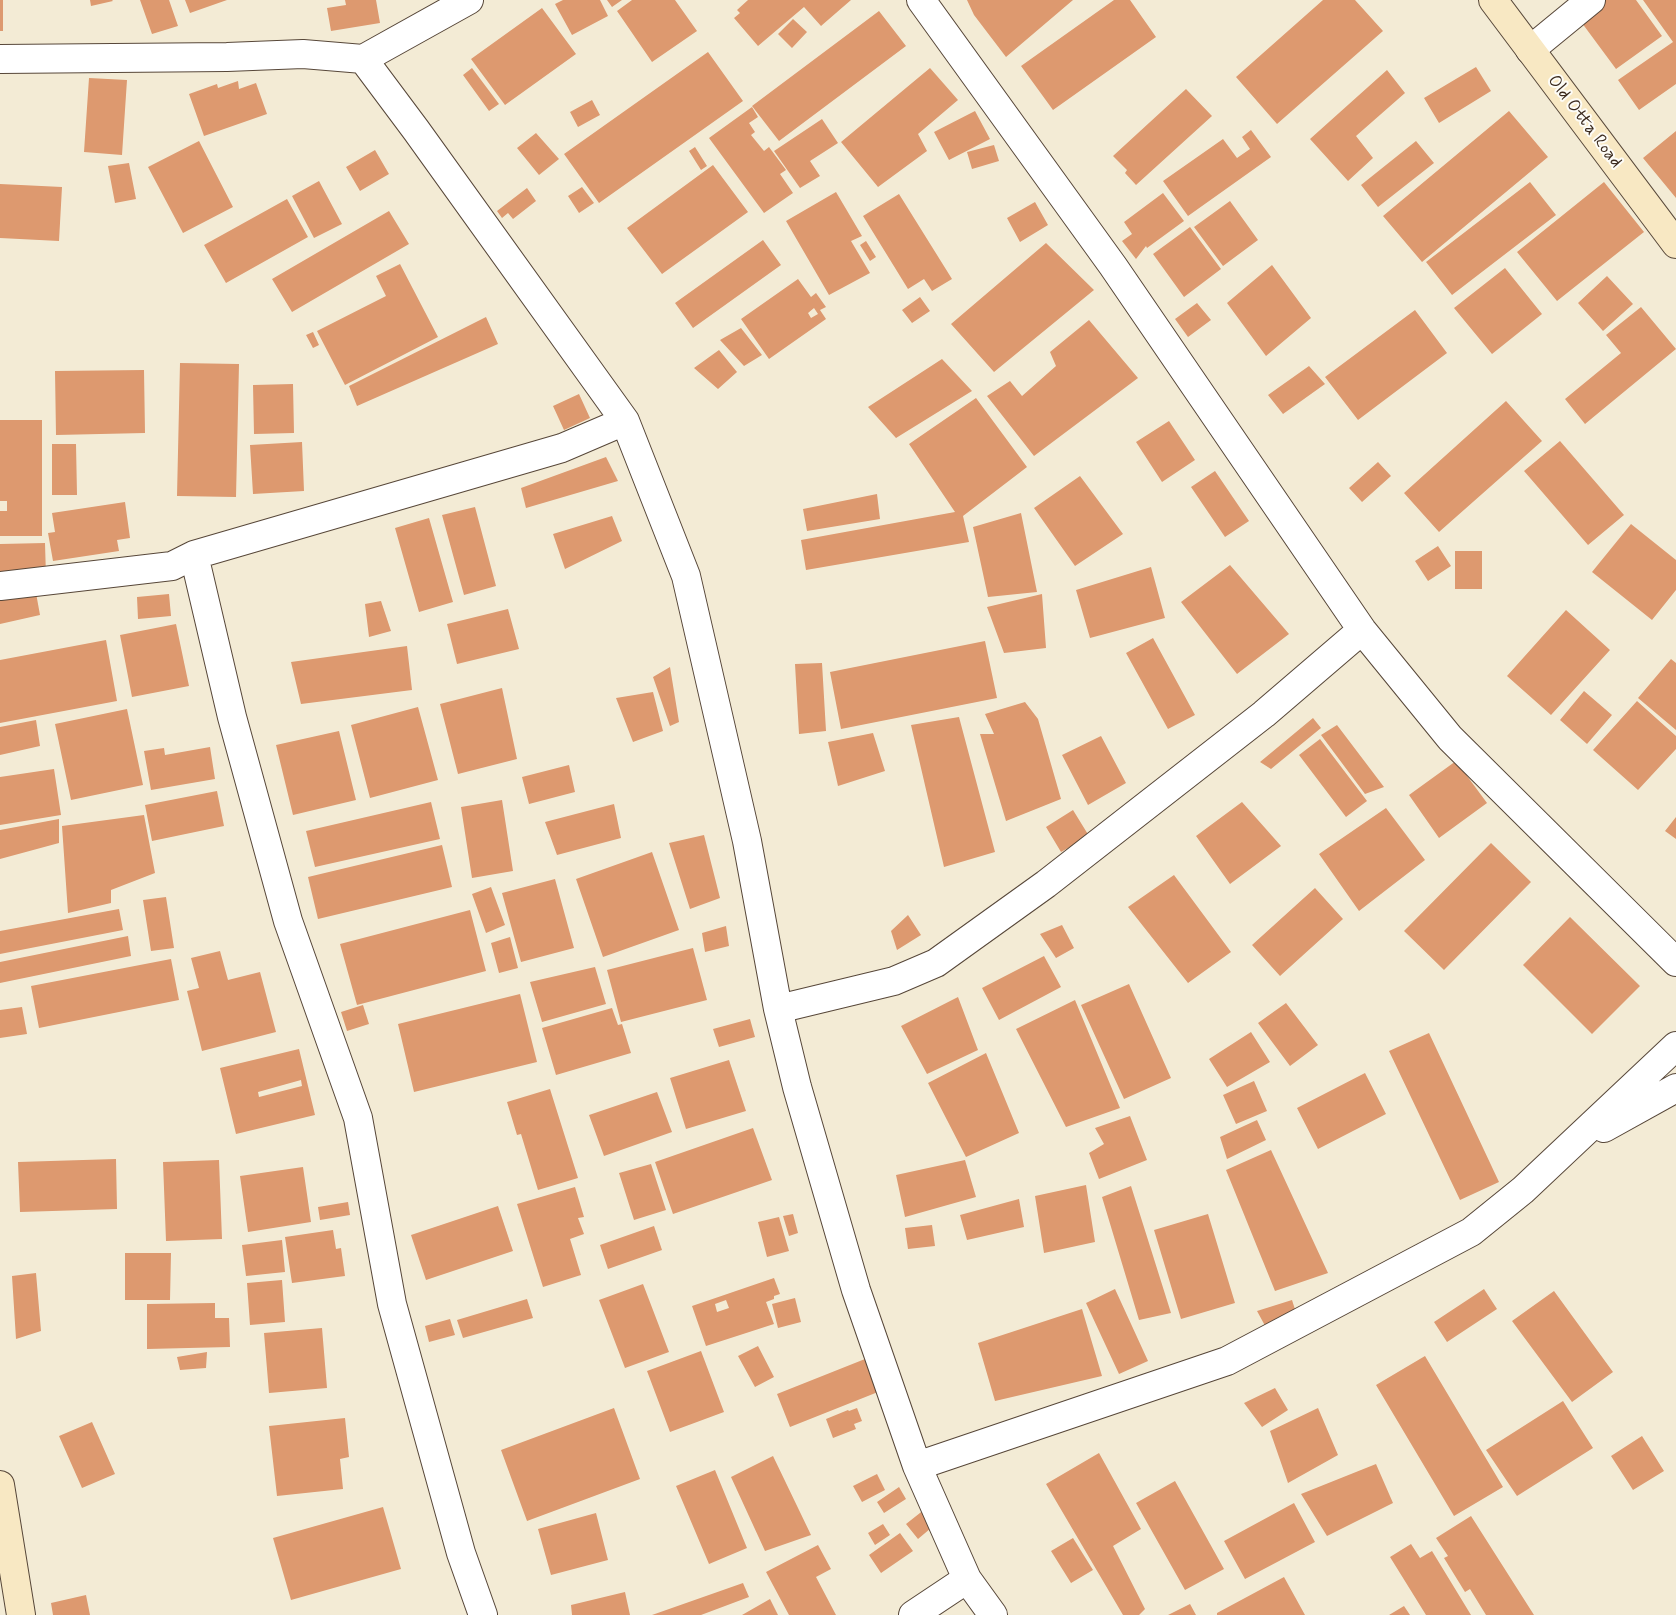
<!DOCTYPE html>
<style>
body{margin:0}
canvas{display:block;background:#f3ebd5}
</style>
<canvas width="1676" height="1615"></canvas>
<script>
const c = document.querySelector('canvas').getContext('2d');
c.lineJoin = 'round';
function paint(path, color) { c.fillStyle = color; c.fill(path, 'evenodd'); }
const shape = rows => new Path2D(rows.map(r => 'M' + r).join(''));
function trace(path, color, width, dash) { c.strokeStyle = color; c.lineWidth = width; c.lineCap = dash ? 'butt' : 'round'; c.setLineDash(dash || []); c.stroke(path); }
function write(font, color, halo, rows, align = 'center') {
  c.font = font + ' Mynerve,sans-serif'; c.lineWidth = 4; c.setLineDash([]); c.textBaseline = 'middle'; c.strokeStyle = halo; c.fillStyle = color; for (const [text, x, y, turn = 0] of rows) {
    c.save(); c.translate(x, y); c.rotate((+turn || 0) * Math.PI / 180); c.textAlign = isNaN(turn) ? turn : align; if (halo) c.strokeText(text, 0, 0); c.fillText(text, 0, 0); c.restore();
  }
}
paint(shape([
 [0,0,3,0,3,31,0,31],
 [90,0,112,0,113,1,91,6],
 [140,0,169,0,178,26,152,34],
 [185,0,227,0,190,13],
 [345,0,376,0,380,23,331,31,327,8,346,5],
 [563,0,600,0,608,16,572,35,555,4],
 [607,0,622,0,612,7],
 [632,0,675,0,697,31,652,62,617,11],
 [748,0,851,0,821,26,804,7,758,46,734,18,740,13,737,10],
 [967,0,1073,0,1006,57,974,15],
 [1114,0,1130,0,1156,37,1053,110,1021,66],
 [1323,0,1355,0,1383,31,1277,124,1236,77],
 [1605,0,1636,0,1662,36,1616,69,1579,19],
 [1643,0,1676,0,1676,84,1639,110,1618,80,1673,42],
 [542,8,576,54,505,105,471,59],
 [879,11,906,46,779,141,752,106],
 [793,19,807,32,792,48,778,34],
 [708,52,743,101,599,203,564,154],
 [1476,67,1491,91,1439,123,1424,98],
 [472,68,499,104,489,111,463,75],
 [930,68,958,100,918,134,927,151,878,187,841,142],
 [1387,70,1405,93,1356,136,1373,158,1348,181,1310,139],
 [89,78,127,80,122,155,84,152],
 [238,81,239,89,256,83,267,114,204,136,189,94,217,84,218,88],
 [1186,89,1212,116,1136,185,1125,173,1127,170,1113,156],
 [592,100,600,115,578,127,570,112],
 [752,107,758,117,749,123,755,132,751,135,764,151,769,147,786,170,780,174,793,193,764,213,709,138],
 [975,111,990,139,949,160,934,132],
 [1509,111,1548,157,1422,262,1383,216],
 [822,119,838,143,810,161,820,176,800,188,774,151],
 [1251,130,1271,157,1188,216,1163,181,1223,139,1237,158,1250,149,1242,137],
 [1676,131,1676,198,1643,158],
 [536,133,559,159,539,175,517,148],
 [199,141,233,207,183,233,148,167],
 [1416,141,1434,163,1378,207,1361,185],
 [994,145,999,161,972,169,967,152],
 [695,147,707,166,701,170,689,151],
 [375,150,389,174,360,191,346,167],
 [129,163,136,199,115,203,108,166],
 [713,165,748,212,662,274,627,228],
 [319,181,342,224,314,238,292,196],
 [1530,182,1556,215,1452,295,1426,262],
 [1604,182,1644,232,1557,301,1517,252],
 [0,184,62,187,59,241,0,238],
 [582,187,594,203,579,213,568,196],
 [527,188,536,201,513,219,508,213,502,218,497,211],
 [836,192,862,236,851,241,870,273,829,295,786,221],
 [1163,193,1184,221,1147,248,1146,246,1136,259,1122,241,1132,234,1124,222],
 [899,194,952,279,932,291,924,279,908,289,863,216],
 [287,199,308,237,226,283,204,245],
 [1230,201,1258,240,1223,266,1194,227],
 [1035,202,1048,225,1020,242,1007,218],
 [389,211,409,244,292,312,272,279],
 [1190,227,1221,269,1184,297,1153,254],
 [763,240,781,265,693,328,675,303],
 [866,241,876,257,870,261,860,245],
 [1046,243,1094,290,994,372,951,324],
 [400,264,438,337,345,385,317,331,386,296,376,276],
 [1272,265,1311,318,1266,356,1227,303],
 [1505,268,1542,314,1492,354,1454,308],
 [1607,276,1633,304,1603,331,1578,303],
 [798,279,811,297,816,293,826,307,820,310,826,319,769,359,741,319],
 [814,308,818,314,811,318,808,313],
 [920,297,930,311,912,323,902,310],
 [1197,303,1211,320,1188,337,1175,319],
 [1641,307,1676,349,1585,424,1565,399,1621,353,1606,335],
 [1415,310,1447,353,1358,420,1325,377],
 [486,317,498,344,357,406,349,386],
 [1089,320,1138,378,1034,456,987,396,1010,381,1022,396,1056,366,1050,352],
 [741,328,762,355,744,366,720,340],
 [313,332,319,345,313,348,306,335],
 [719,350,737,372,718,389,694,368],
 [942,359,972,391,896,438,868,407],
 [180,363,239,364,236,497,177,496],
 [1309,366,1325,384,1283,414,1268,395],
 [144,370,145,433,56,435,55,371],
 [293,384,294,433,254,434,253,385],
 [579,394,590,418,564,430,553,406],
 [976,398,1027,467,963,516,969,542,806,570,801,540,955,512,909,444],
 [1506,401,1542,441,1439,532,1404,493],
 [0,420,42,420,42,536,0,536,0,511,7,511,7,501,0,501],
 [1169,421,1195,460,1162,482,1136,442],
 [1560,441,1624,515,1588,545,1524,471],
 [302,442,304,491,253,494,250,445],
 [52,444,76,444,77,495,52,495],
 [606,457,618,481,526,508,521,488],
 [1378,462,1391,476,1362,502,1349,488],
 [1215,471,1249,521,1225,537,1191,487],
 [1080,476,1123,534,1075,566,1034,508],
 [877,494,880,519,807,531,803,509],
 [125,502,130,538,117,540,119,551,53,561,48,533,55,532,52,513],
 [475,507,496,586,464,595,442,515],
 [1021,513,1037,592,988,597,973,527],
 [612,516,622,541,565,569,553,534],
 [429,518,453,602,419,612,395,528],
 [1631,524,1676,560,1676,590,1652,620,1592,572],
 [45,543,46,577,0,579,0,544],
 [1438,546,1451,566,1428,581,1415,561],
 [1455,551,1482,551,1482,589,1455,589],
 [1230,565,1289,634,1237,674,1181,602],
 [1151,567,1165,618,1090,638,1076,590],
 [36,593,40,615,0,624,0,595],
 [169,594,171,616,138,619,137,597],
 [1042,594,1046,648,1004,653,987,607],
 [381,601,391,631,369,637,365,604],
 [508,609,519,649,457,664,447,624],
 [1566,610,1610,650,1551,715,1507,676],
 [176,624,189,686,132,697,120,635],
 [1153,638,1195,715,1168,729,1126,653],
 [106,640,117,701,0,723,0,660],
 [985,641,997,698,841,729,830,672],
 [407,646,412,690,301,704,291,662],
 [1671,659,1676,663,1676,730,1638,698],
 [822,663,826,731,799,734,795,664],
 [670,667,679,722,670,726,653,677],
 [502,688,517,759,458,774,440,704],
 [1584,691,1612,715,1587,744,1560,720],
 [653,692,663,731,633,742,616,698],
 [1637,701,1676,736,1676,749,1638,790,1593,750],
 [1025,702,1038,719,1061,799,1006,821,980,734,994,734,985,714],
 [418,707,438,780,370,798,351,725],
 [127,709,143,785,71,800,55,724],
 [959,717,995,852,944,867,911,725],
 [1313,718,1321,728,1271,769,1260,762],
 [36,720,40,746,0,755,0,727],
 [1337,725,1384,787,1365,794,1321,735],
 [339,731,356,800,293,815,276,745],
 [873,733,885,771,838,786,828,742],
 [1101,736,1126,783,1088,805,1062,755],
 [1320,739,1367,801,1346,817,1299,755],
 [210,747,215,779,151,790,144,751,164,748,165,755],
 [1456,761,1487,803,1439,838,1409,795],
 [569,765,575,792,529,804,522,777],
 [54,769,61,815,0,825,0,777],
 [217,791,224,826,152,841,145,805],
 [502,800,513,871,472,878,461,807],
 [431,802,440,839,315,867,306,831],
 [1242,802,1281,846,1230,884,1196,836],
 [614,804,621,838,557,855,545,822],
 [1386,808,1425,860,1359,911,1319,854],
 [1073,810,1089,836,1061,852,1046,827],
 [144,815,155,873,111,890,111,903,68,913,62,826],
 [1676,817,1676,839,1665,831],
 [59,819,59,843,0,859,0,830],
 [704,835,720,898,690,909,669,843],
 [1491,843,1531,882,1444,970,1404,931],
 [442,845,452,887,318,919,308,877],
 [652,852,679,930,603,957,576,879],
 [1174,875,1231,952,1188,983,1128,907],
 [555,879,574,948,521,962,502,893],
 [491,887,505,925,486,933,472,894],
 [1315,888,1343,919,1280,976,1252,945],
 [166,897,174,948,151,951,143,900],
 [119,909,123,930,0,954,0,931],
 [470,910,486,971,357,1005,340,944],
 [908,915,921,935,897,950,891,931],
 [1570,917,1640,986,1592,1034,1523,965],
 [1062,925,1074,948,1056,958,1040,934],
 [726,926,729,946,705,952,702,933],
 [128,936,131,956,0,983,0,962],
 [510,937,518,968,499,973,491,943],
 [693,948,707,1000,621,1022,607,970],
 [220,951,228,980,260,972,276,1032,202,1051,187,991,199,988,191,958],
 [1044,956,1061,987,999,1020,982,988],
 [171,959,179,1000,39,1028,31,986],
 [595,967,606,1004,542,1022,530,982],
 [1129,984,1171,1078,1124,1099,1081,1005],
 [520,994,537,1062,414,1092,398,1024],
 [958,997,978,1050,927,1074,901,1026],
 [1075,1000,1120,1108,1066,1127,1016,1029],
 [1286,1003,1318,1045,1290,1066,1258,1023],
 [363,1005,369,1024,347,1031,341,1012],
 [22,1007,27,1034,0,1038,0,1010],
 [612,1008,618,1025,622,1024,631,1053,556,1075,542,1028],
 [750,1019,755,1037,719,1047,713,1029],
 [1251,1032,1270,1062,1227,1087,1209,1059],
 [1429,1033,1499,1182,1460,1200,1389,1051],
 [299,1049,315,1115,236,1134,220,1068],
 [301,1080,302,1086,259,1097,258,1092],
 [986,1053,1019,1133,966,1157,928,1083],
 [729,1060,746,1111,686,1129,670,1078],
 [1365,1073,1386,1114,1318,1149,1297,1108],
 [1254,1081,1267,1111,1236,1124,1223,1095],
 [550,1089,578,1178,538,1190,521,1134,517,1135,507,1102],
 [657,1092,672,1132,604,1156,589,1115],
 [1130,1116,1147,1160,1099,1179,1089,1153,1104,1144,1095,1128],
 [1257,1120,1266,1140,1227,1159,1220,1137],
 [753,1128,772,1180,673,1214,655,1162],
 [1271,1150,1328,1273,1275,1291,1226,1170],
 [116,1159,117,1209,20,1212,18,1162],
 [219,1160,222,1239,166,1241,163,1162],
 [965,1160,976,1197,905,1217,896,1175],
 [651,1164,666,1210,634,1220,619,1173],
 [303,1167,311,1222,248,1232,240,1176],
 [1086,1185,1095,1242,1044,1253,1035,1196],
 [1131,1186,1171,1313,1139,1320,1102,1197],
 [575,1187,584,1217,578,1218,584,1234,570,1239,581,1275,543,1287,517,1204],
 [1019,1199,1024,1227,967,1240,960,1215],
 [348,1202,350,1215,320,1220,318,1207],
 [498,1206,513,1251,426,1280,411,1235],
 [793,1214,798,1233,789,1236,783,1216],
 [1208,1214,1235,1303,1181,1319,1154,1230],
 [779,1217,789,1251,767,1257,758,1222],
 [932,1225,935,1246,908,1249,905,1228],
 [654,1226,662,1250,608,1269,600,1245],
 [333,1230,336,1249,341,1248,345,1276,292,1283,285,1237],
 [282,1240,285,1272,246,1276,242,1245],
 [125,1253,171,1253,170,1300,125,1300],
 [36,1273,41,1331,16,1339,12,1276],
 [774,1278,780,1294,774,1296,774,1299,766,1302,774,1324,706,1346,692,1306],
 [726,1300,729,1308,717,1312,715,1304],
 [282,1280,285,1322,250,1325,247,1283],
 [643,1284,669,1352,625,1368,599,1300],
 [1115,1289,1148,1361,1119,1374,1086,1303],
 [1484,1289,1497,1309,1447,1342,1434,1322],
 [1554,1291,1613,1372,1572,1402,1512,1321],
 [795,1298,801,1322,778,1328,772,1304],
 [527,1299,533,1318,463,1338,457,1320],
 [1292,1300,1299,1322,1269,1333,1257,1311],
 [215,1303,215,1318,229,1318,230,1347,147,1349,147,1304],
 [1082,1309,1102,1376,995,1401,978,1343],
 [450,1319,455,1335,429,1342,425,1326],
 [322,1328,327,1388,269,1393,264,1333],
 [758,1346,774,1377,755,1387,738,1356],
 [701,1351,724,1412,670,1432,647,1371],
 [207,1352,206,1368,180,1370,177,1357],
 [1425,1356,1503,1487,1454,1516,1376,1385],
 [865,1359,878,1392,790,1427,777,1394],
 [1275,1388,1288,1410,1262,1427,1244,1403],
 [1563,1401,1593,1448,1517,1496,1486,1450],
 [614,1408,640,1479,527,1521,501,1450],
 [857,1408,862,1421,854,1424,856,1429,833,1438,826,1419,848,1410,849,1411],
 [1318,1408,1338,1455,1288,1483,1270,1431],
 [345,1418,349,1457,340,1459,343,1489,277,1496,269,1426],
 [92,1422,115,1474,82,1488,59,1436],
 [1642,1436,1664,1471,1633,1490,1611,1456],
 [1099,1453,1141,1529,1113,1546,1145,1609,1139,1615,1123,1615,1046,1484],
 [773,1456,811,1535,765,1551,731,1477],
 [1376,1464,1393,1503,1327,1536,1301,1494],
 [715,1470,747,1548,709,1564,676,1486],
 [877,1474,885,1490,862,1502,853,1486],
 [1175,1481,1224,1569,1185,1590,1136,1503],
 [899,1487,906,1499,884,1513,877,1502],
 [1294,1503,1315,1542,1245,1579,1224,1541],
 [383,1507,401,1569,291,1600,273,1538],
 [925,1509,937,1523,918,1539,906,1524],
 [596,1513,608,1560,551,1575,538,1529],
 [1471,1516,1534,1615,1486,1615,1470,1589,1465,1592,1444,1558,1448,1556,1436,1538],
 [883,1524,890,1535,875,1545,868,1533],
 [900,1533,913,1551,881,1573,869,1555],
 [1073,1538,1093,1570,1071,1583,1051,1551],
 [1411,1544,1420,1558,1432,1551,1471,1615,1426,1615,1390,1557],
 [818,1545,831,1569,816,1577,836,1615,789,1615,766,1572],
 [1284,1577,1305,1615,1217,1615,1217,1613],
 [743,1583,749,1597,701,1615,652,1615],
 [625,1592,630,1615,572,1615,571,1605],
 [86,1595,90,1615,53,1615,51,1603],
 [770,1599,778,1615,742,1615],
 [1190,1604,1196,1615,1168,1615],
 [1404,1606,1410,1615,1389,1615]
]), '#dd996f');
const street = shape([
 [921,0,1113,266,1362,630,1450,738,1676,962],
 [1530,50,1591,0],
 [0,59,227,57,303,54,363,59,416,130,625,421,686,576,747,841,778,1009,797,1087,856,1290,917,1466,967,1579,993,1615],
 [363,59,469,0],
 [194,555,232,717,288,921,358,1118,392,1304,461,1553,483,1615],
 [0,586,172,566,194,555,562,448,625,421],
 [778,1009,894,981,936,963,1046,884,1264,714,1362,630],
 [1604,1128,1676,1088],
 [917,1466,1227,1361,1471,1232,1523,1190,1676,1046],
 [913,1615,967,1579]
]);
const secondary = shape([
 [1493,0,1676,244],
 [0,1485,21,1615]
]);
trace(street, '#574739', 30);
trace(secondary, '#574739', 30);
trace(street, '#fff', 28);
trace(secondary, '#f8e8c3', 28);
write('18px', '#3b2a1e', '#fdfcf7', [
 ["Old Otta Road",1584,122,53]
]);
</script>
